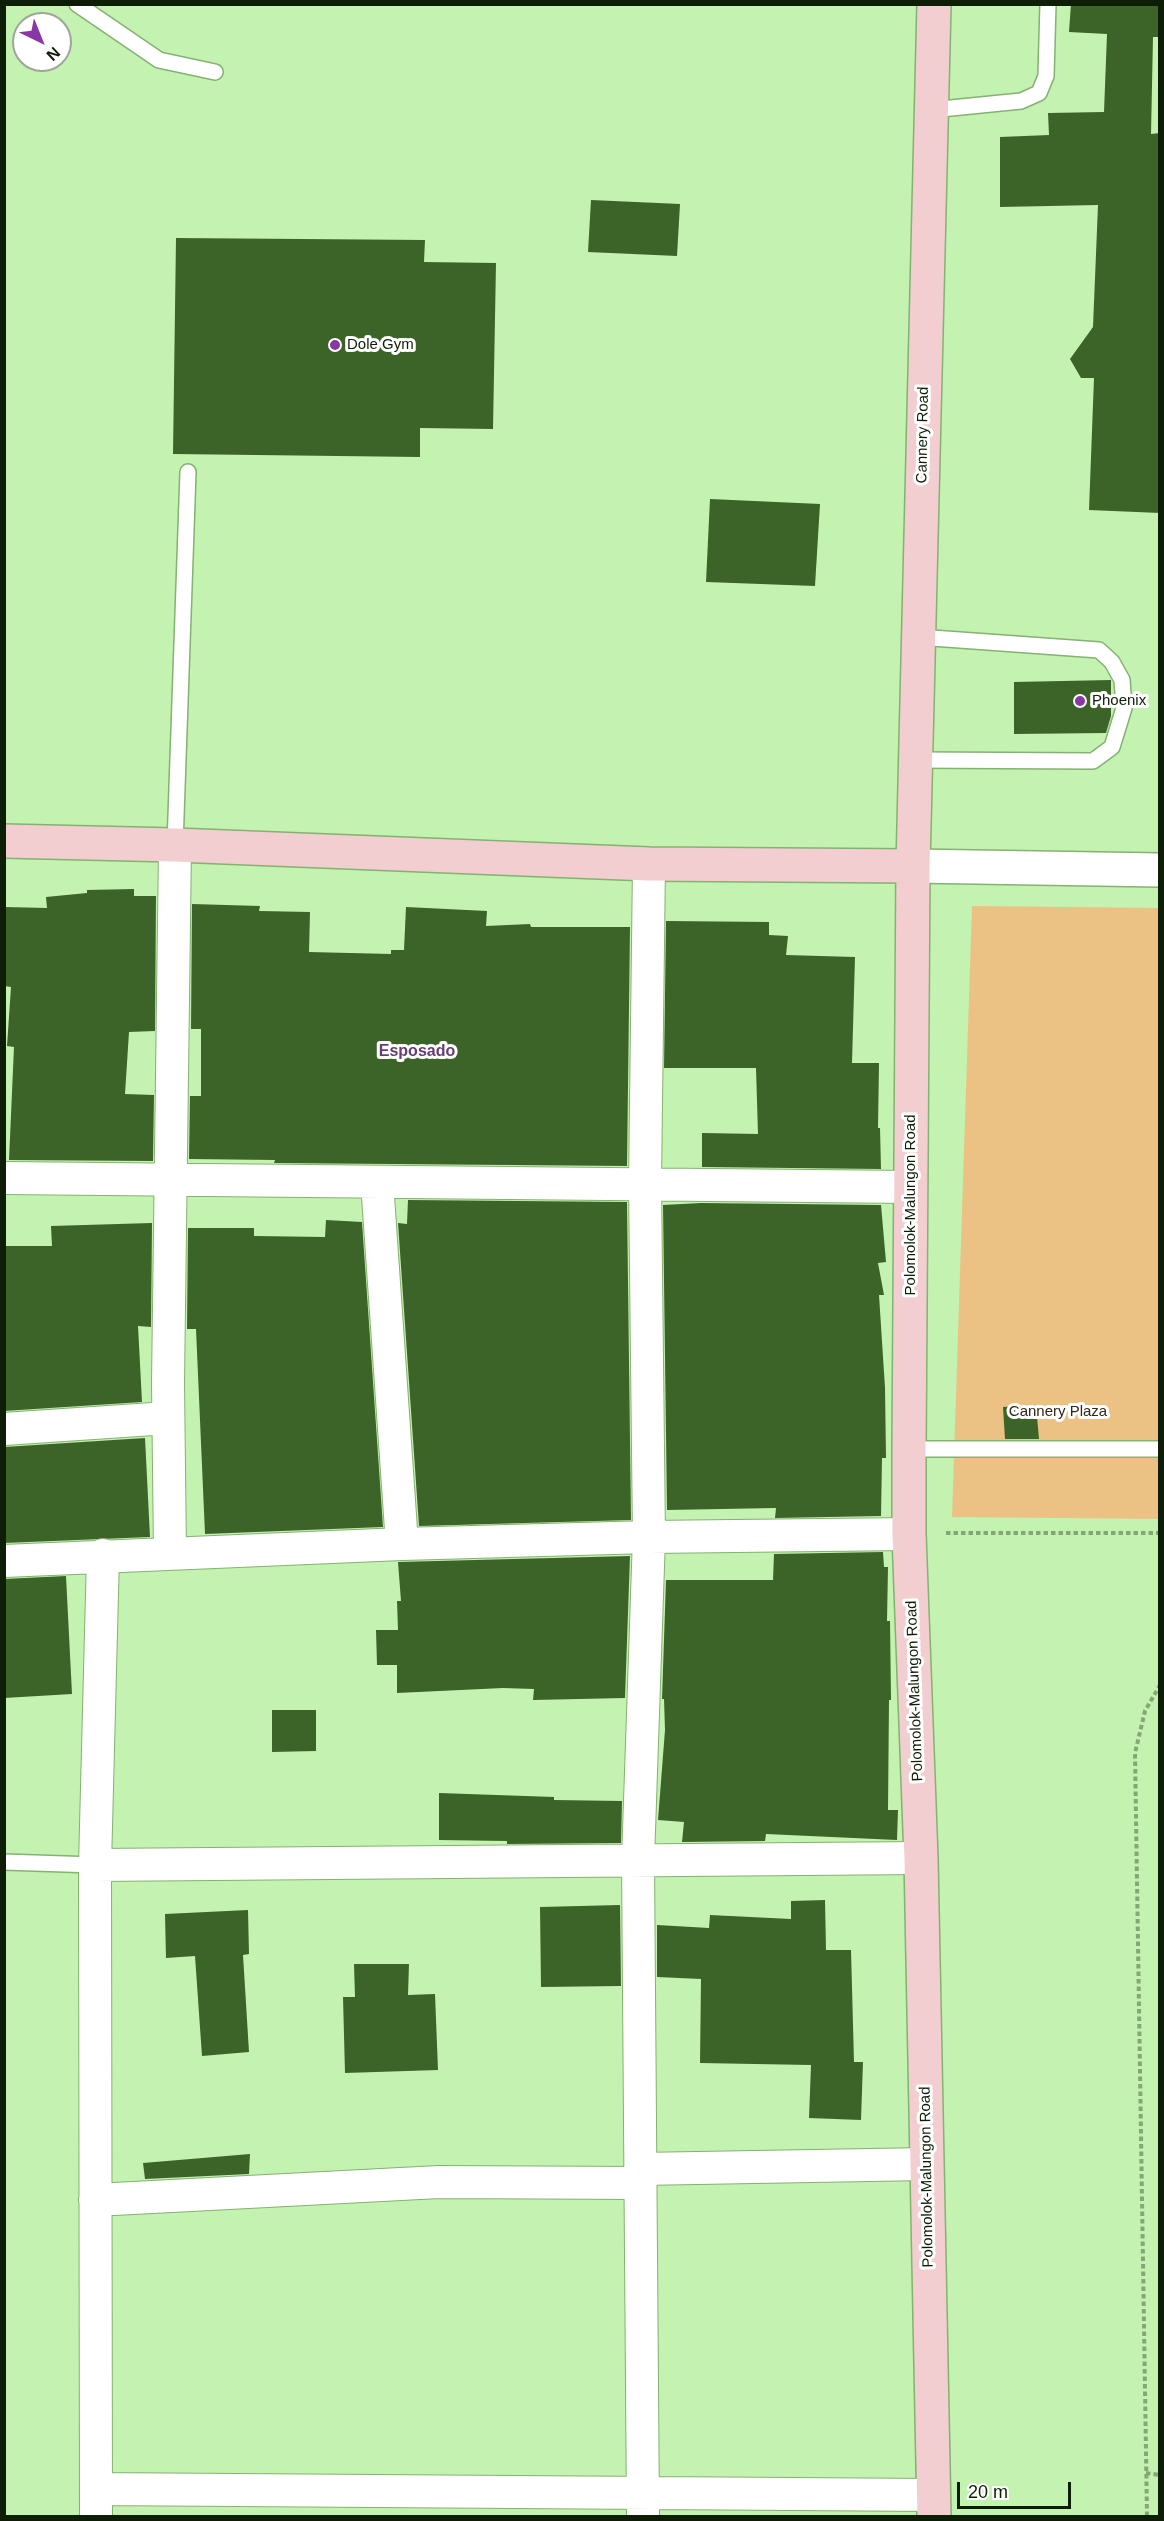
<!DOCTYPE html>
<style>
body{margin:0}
#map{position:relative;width:1164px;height:2521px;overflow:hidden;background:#c4f2b0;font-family:Helvetica,sans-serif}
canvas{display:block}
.frame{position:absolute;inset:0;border:6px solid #0e1e06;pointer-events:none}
.north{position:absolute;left:12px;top:12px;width:60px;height:60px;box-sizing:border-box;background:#fff;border:2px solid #9fa59b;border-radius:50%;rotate:137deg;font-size:16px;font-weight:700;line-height:24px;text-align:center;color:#0e1e06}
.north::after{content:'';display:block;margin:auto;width:21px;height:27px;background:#8937a5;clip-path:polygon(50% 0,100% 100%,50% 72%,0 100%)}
.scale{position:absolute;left:957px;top:2482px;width:114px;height:27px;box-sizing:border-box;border:3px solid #0e1e06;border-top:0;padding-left:8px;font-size:18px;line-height:21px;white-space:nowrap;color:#0e1e06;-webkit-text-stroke:4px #fff;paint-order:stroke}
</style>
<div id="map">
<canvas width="1164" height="2521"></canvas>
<div class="frame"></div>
<div class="north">N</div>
<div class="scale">20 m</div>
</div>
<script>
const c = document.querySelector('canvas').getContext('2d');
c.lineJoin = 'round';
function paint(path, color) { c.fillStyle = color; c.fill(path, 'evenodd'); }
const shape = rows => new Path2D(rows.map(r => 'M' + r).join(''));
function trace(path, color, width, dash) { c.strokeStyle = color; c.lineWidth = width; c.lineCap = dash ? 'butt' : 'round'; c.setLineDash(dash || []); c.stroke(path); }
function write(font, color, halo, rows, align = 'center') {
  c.font = font + ' Helvetica,sans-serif'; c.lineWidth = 6; c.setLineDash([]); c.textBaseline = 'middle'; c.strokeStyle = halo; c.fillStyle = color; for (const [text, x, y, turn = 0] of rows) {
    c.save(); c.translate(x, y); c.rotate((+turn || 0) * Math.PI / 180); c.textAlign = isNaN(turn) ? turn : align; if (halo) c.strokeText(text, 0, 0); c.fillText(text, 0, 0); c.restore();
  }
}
paint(shape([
 [972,906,1159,908,1159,1519,952,1517]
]), '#ebc284');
paint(shape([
 [1071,4,1160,4,1160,37,1153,37,1151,134,1160,133,1160,513,1089,510,1094,378,1081,378,1070,359,1093,327,1098,205,1000,207,1000,137,1049,135,1048,113,1104,112,1107,34,1069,32],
 [591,200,680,204,677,256,588,252],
 [176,238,425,240,424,262,496,263,493,429,420,428,420,457,173,454],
 [710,499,820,504,815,586,706,582],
 [1111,680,1111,716,1106,733,1014,734,1014,682],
 [134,889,134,896,156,896,155,1031,129,1032,125,1094,154,1095,153,1161,9,1160,14,1047,7,1046,11,987,4,986,4,907,47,908,46,897,87,893,87,890],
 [192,904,260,906,259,911,310,912,309,952,391,954,391,950,404,950,406,907,487,911,486,926,530,924,531,927,630,927,627,1166,274,1163,275,1160,189,1159,190,1096,201,1096,201,1029,191,1029],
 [666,921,769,922,769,935,788,936,786,955,855,957,852,1063,879,1063,878,1128,880,1128,881,1169,702,1167,702,1133,758,1134,756,1068,664,1068],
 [408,1200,627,1202,631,1520,419,1526,398,1223,407,1224],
 [701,1203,881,1205,886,1262,878,1263,884,1295,879,1295,885,1388,886,1458,882,1458,881,1516,775,1518,776,1508,667,1510,663,1205],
 [326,1220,362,1222,383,1527,205,1534,196,1329,187,1329,188,1228,254,1228,254,1236,325,1237],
 [152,1223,151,1327,138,1326,142,1402,4,1411,4,1246,52,1246,51,1226],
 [1036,1405,1039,1439,1005,1439,1003,1407],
 [145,1438,150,1537,4,1543,4,1447],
 [883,1552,884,1567,888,1567,887,1621,890,1621,891,1700,889,1700,888,1810,898,1810,897,1840,766,1834,765,1841,682,1842,684,1822,658,1820,665,1730,664,1699,662,1699,666,1580,773,1580,774,1554],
 [630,1556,625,1698,533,1700,534,1689,503,1688,397,1693,397,1665,377,1665,376,1630,398,1630,397,1601,401,1601,398,1562],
 [66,1576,72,1694,4,1698,4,1579],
 [272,1710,316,1710,316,1751,272,1752],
 [439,1793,554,1797,554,1800,622,1801,621,1843,507,1844,507,1841,439,1840],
 [825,1900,826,1950,851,1950,854,2062,863,2062,861,2120,809,2118,811,2065,700,2063,701,1979,657,1977,657,1925,709,1928,710,1915,791,1919,791,1901],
 [620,1905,621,1986,541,1987,540,1907],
 [248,1910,249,1954,243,1955,249,2052,202,2056,195,1956,166,1958,165,1914],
 [354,1964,409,1964,408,1995,435,1994,438,2070,345,2073,343,1997,355,1997],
 [250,2154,249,2174,145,2179,143,2163]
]), '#3c6428');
const service = shape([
 [77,4,159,60,215,72],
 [931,110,1021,101,1039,93,1046,76,1048,4],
 [915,760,1093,761,1112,747,1124,708,1122,680,1112,662,1099,650,918,637],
 [175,845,188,472],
 [909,1449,1160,1449],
 [4,1862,95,1865]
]);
const minor = shape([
 [4,1178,911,1187],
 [377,1182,402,1544],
 [4,1429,168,1418],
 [170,1554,168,1383,175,845],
 [4,1561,402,1544,649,1537,909,1534],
 [95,1865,103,1555],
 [640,2169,927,2164],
 [95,2200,439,2182,640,2183],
 [96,2489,933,2495],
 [96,2516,95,1865,921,1858],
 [643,2516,638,1860,649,1537,645,1183,649,864]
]);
const tertiary = shape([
 [913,866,1160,870]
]);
const secondary = shape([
 [4,841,175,845,649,864,913,866],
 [934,2516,921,1858,909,1534,909,1449,913,866,934,4]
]);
trace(service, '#85b172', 18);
trace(minor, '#85b172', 34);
trace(tertiary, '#85b172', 36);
trace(secondary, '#85b172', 36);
trace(shape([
 [946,1533,1160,1533],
 [1146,2473,1160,2475],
 [1147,2516,1135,1753,1145,1711,1160,1685]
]), '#84a875', 4, [4.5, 3]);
trace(service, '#fff', 15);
trace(minor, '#fff', 32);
trace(tertiary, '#fff', 33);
trace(secondary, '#f2ced1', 33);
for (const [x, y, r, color] of [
 [335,345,6,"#8937a5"],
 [1080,701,6,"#8937a5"]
]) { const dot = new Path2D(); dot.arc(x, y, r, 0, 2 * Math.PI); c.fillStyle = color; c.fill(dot); trace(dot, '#fff', 2); }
write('15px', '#0e1e06', '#fff', [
 ["Dole Gym",347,345],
 ["Phoenix",1092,701]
], 'left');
write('15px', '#0e1e06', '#fff', [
 ["Cannery Road",923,435,-89],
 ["Polomolok-Malungon Road",911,1205,-90],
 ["Polomolok-Malungon Road",915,1691,-92],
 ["Polomolok-Malungon Road",927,2177,-91]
]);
write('15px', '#332716', '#fff', [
 ["Cannery Plaza",1058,1412]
]);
write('bold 16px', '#663e75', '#fff', [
 ["Esposado",417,1052]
]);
</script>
